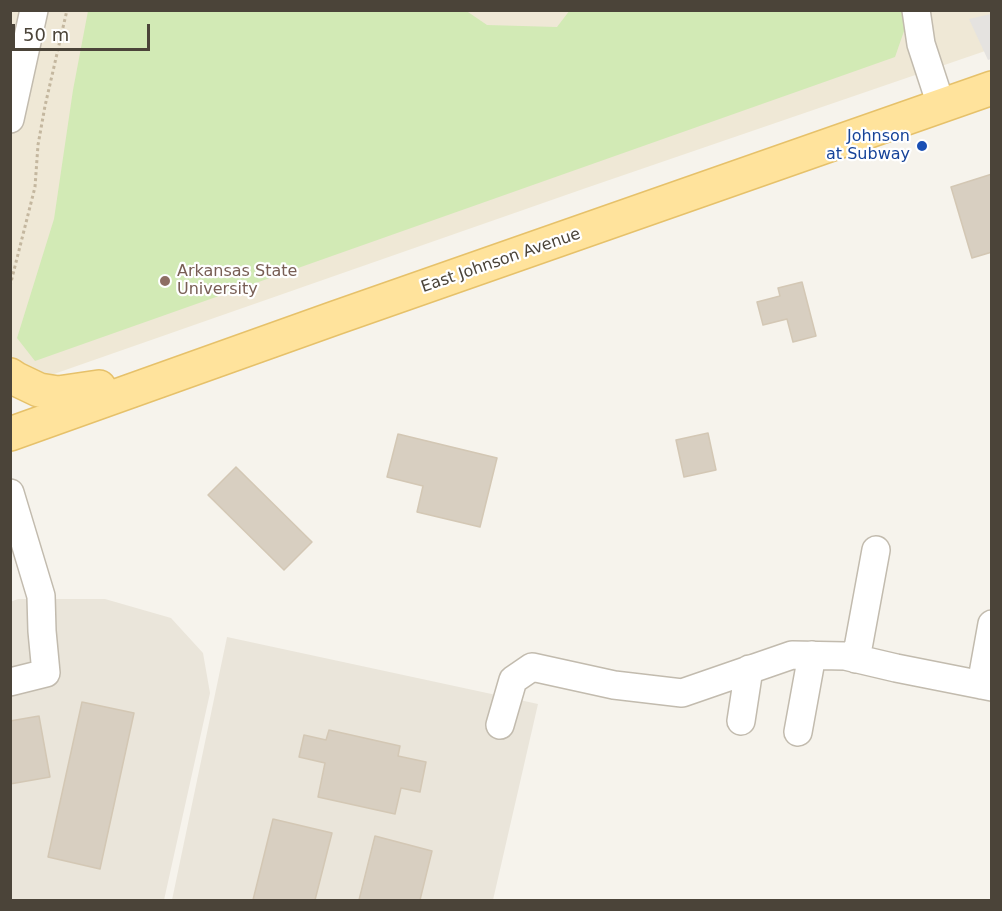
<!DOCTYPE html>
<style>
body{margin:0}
#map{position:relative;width:1002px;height:911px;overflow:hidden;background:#f6f3ec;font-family:"DejaVu Sans",sans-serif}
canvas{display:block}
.frame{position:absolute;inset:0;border:12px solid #4b4439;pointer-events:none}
.scale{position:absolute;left:12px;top:24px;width:138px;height:27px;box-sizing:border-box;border:3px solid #4b4439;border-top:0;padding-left:8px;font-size:18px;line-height:21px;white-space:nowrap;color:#4b4439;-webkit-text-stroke:4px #fff;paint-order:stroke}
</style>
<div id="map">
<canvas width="1002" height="911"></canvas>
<div class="frame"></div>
<div class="scale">50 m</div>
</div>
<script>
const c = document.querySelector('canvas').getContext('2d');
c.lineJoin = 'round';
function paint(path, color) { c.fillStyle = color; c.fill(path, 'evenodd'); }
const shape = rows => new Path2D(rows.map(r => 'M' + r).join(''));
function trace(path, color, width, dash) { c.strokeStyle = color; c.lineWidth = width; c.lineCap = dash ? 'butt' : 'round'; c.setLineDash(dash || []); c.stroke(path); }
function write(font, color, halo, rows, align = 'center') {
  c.font = font + ' "DejaVu Sans",sans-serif'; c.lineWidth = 4.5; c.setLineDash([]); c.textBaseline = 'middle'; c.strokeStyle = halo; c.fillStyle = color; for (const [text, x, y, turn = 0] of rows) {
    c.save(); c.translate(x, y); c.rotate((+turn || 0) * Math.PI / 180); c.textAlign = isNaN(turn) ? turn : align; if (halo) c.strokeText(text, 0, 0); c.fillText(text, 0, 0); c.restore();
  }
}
paint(shape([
 [18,599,105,599,171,618,203,653,210,693,164,900,11,900,10,602],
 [227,637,538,704,493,900,172,900]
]), '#eae5da');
paint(shape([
 [11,11,991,11,991,49,586,188,11,389]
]), '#efe8d6');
paint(shape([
 [465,10,487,25,557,27,570,10,911,11,895,57,35,361,17,338,54,219,73,90,88,11]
]), '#d2eab5');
paint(shape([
 [991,14,991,59,988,60,969,19]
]), '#e5e3e0');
const building = shape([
 [992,174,992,252,972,258,951,187,992,174],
 [802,282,816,336,793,342,787,319,763,325,757,302,780,296,778,288,802,282],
 [708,433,716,470,684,477,676,440,708,433],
 [398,434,497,458,480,527,417,512,423,486,387,477,398,434],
 [236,467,312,542,284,570,208,495,236,467],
 [82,702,134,713,100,869,48,857,82,702],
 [39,716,50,777,10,784,10,721,39,716],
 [329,730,400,746,398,756,426,762,420,792,401,788,395,814,318,797,325,763,299,757,304,735,326,740,329,730],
 [273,819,332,833,315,900,253,900,273,819],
 [375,836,432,851,420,900,359,900,375,836]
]);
paint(building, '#d8cfc1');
trace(building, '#d3c7b4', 1.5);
const minor = shape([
 [916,10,921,44,941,105],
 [10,119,34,10],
 [10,493,41,596,42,631,46,673,10,682],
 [856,659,876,550],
 [981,685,992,624],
 [741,721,749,669],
 [500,725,513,680,532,667,614,685,682,693,792,655,845,656,896,668,992,687],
 [798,732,812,655]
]);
const major = shape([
 [10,375,16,379,39,390,58,393,99,387],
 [10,434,335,318,992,88]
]);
trace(minor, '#c2bbae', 30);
trace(major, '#e6c16a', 36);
trace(shape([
 [10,286,35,187,38,145,45,106,67,10]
]), '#c4b79f', 3, [3, 3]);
trace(minor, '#fff', 27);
trace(major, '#ffe39c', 33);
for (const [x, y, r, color] of [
 [922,146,6,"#1a4fb4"],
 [165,281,6,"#8d6e63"]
]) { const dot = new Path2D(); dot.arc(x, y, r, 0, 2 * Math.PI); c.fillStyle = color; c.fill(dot); trace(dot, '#fff', 2); }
write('16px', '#164399', '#fff', [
 ["Johnson",910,137],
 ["at Subway",910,155]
], 'right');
write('16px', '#4b4439', '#fff', [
 ["East Johnson Avenue",501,261,-19]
]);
write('16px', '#785e54', '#fff', [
 ["Arkansas State",177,272],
 ["University",177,290]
], 'left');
</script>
